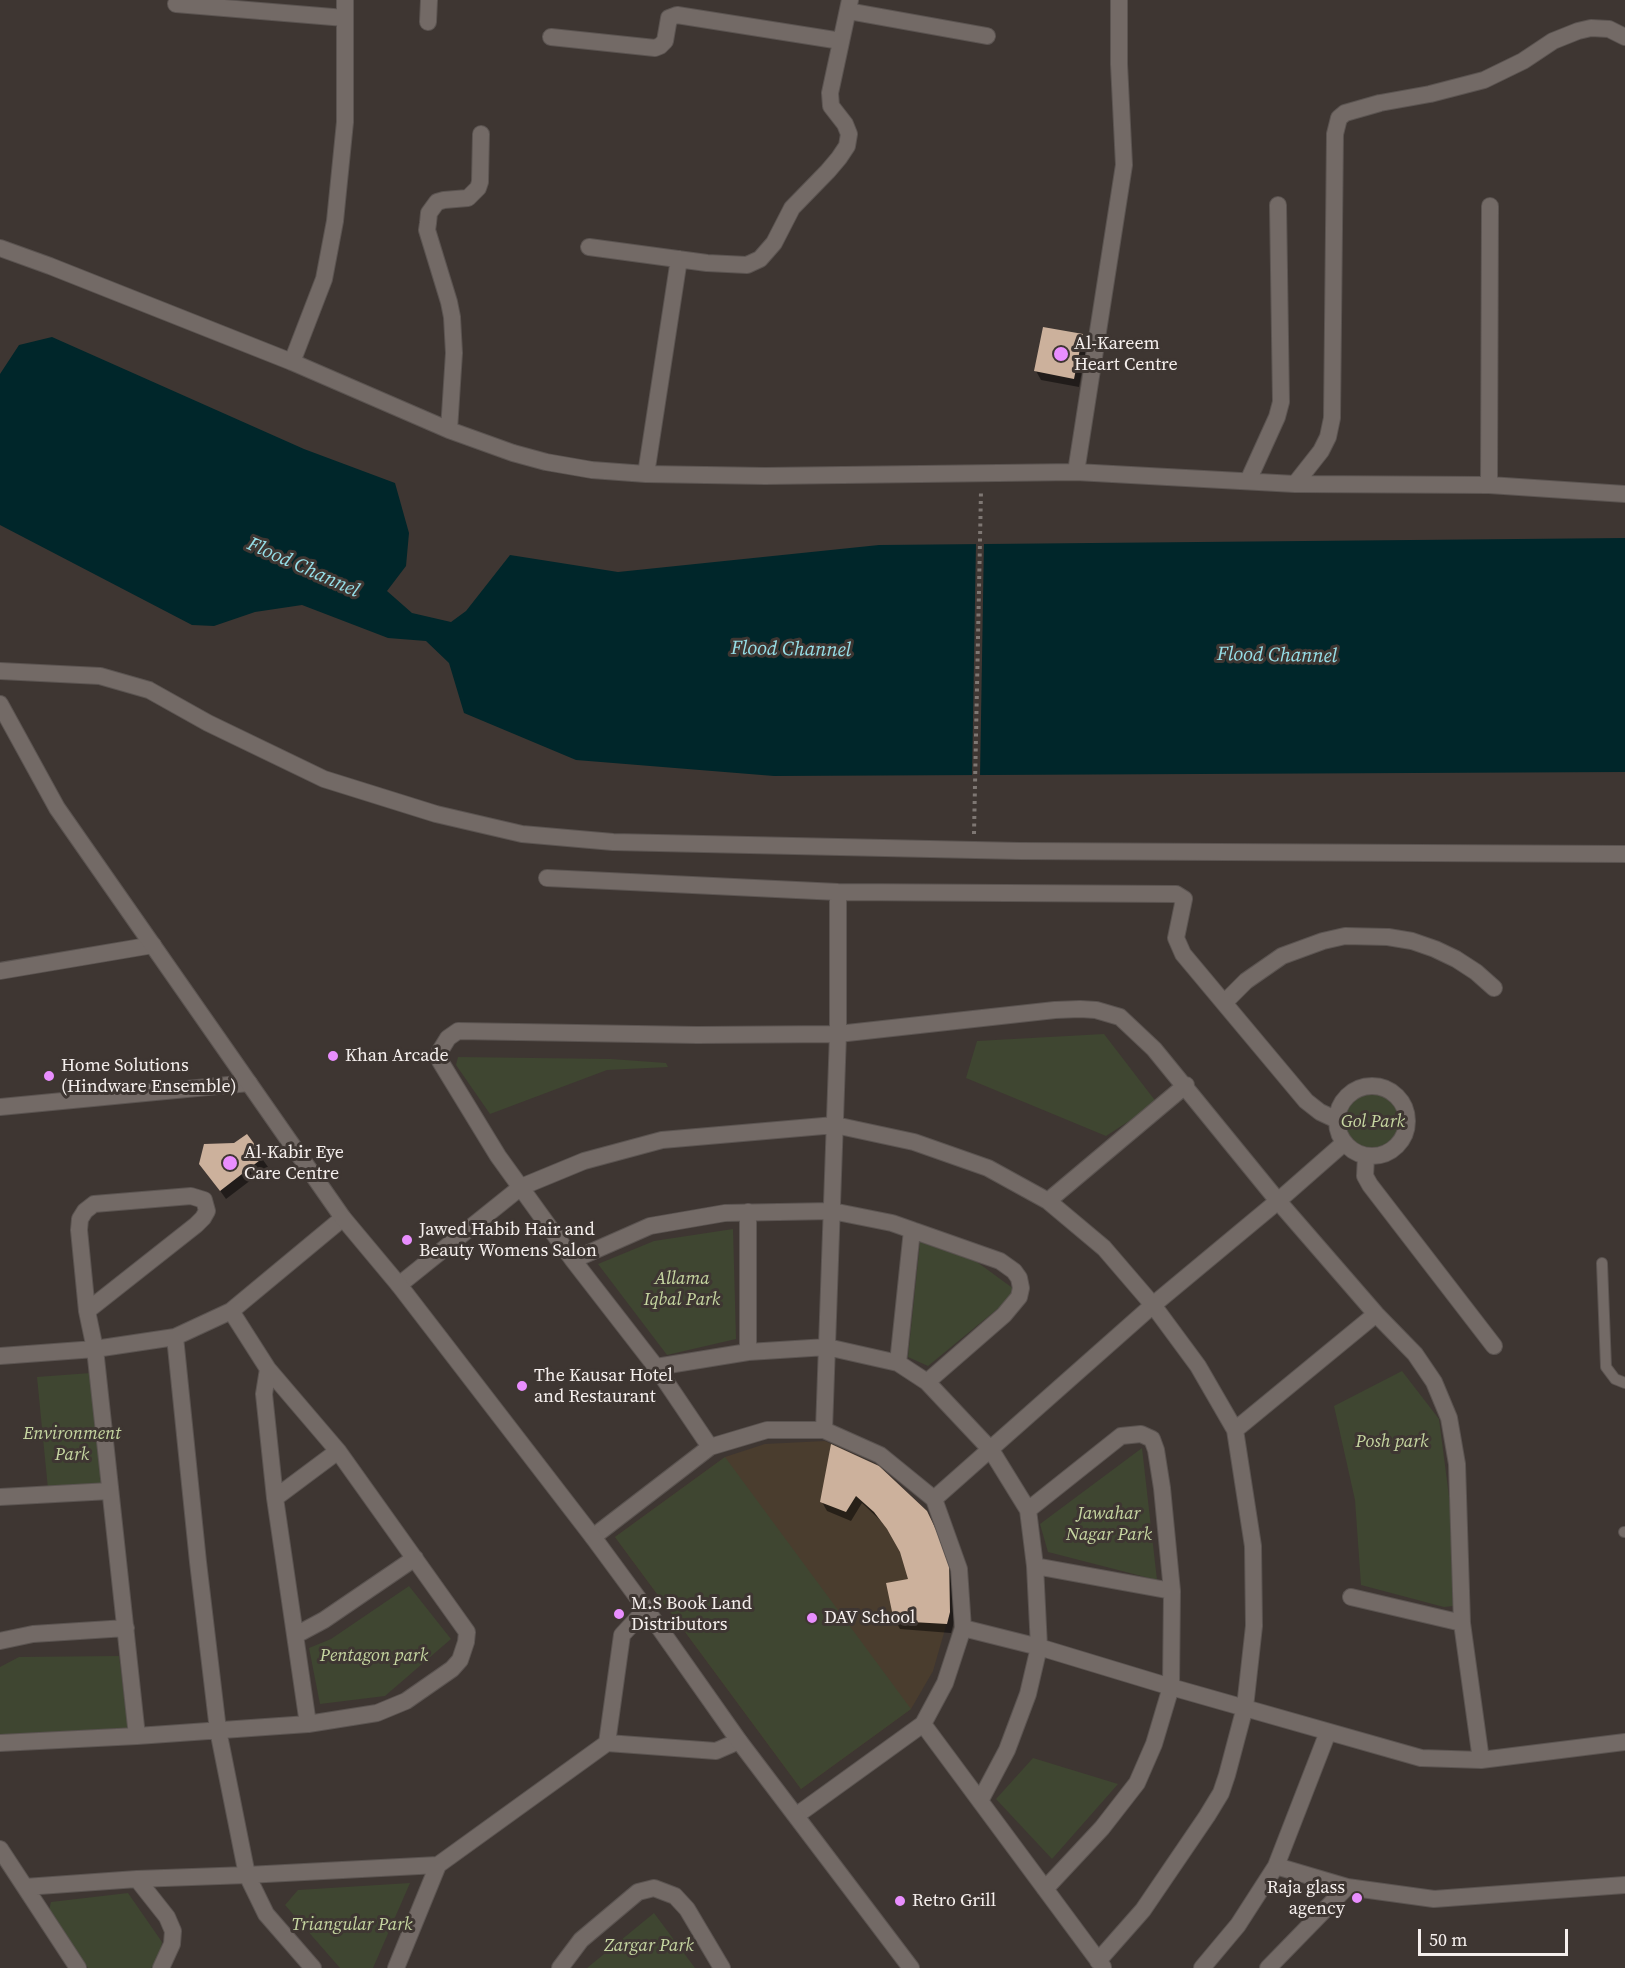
<!DOCTYPE html>
<style>
body{margin:0}
#map{position:relative;width:1625px;height:1968px;overflow:hidden;background:#3e3632;font-family:"Source Serif 4",serif}
canvas{display:block}
.scale{position:absolute;left:1418px;top:1929px;width:150px;height:27px;box-sizing:border-box;border:3px solid #f5efed;border-top:0;padding-left:8px;font-size:18px;line-height:21px;white-space:nowrap;color:#f5efed;-webkit-text-stroke:4px #3e3632;paint-order:stroke}
</style>
<div id="map">
<canvas width="1625" height="1968"></canvas>
<div class="scale">50 m</div>
</div>
<script>
const c = document.querySelector('canvas').getContext('2d');
c.lineJoin = 'round';
function paint(path, color) { c.fillStyle = color; c.fill(path, 'evenodd'); }
const shape = rows => new Path2D(rows.map(r => 'M' + r).join(''));
function trace(path, color, width, dash) { c.strokeStyle = color; c.lineWidth = width; c.lineCap = dash ? 'butt' : 'round'; c.setLineDash(dash || []); c.stroke(path); }
function write(font, color, halo, rows, align = 'center') {
  c.font = font + ' "Source Serif 4",serif'; c.lineWidth = 6; c.setLineDash([]); c.textBaseline = 'middle'; c.strokeStyle = halo; c.fillStyle = color; for (const [text, x, y, turn = 0] of rows) {
    c.save(); c.translate(x, y); c.rotate((+turn || 0) * Math.PI / 180); c.textAlign = isNaN(turn) ? turn : align; if (halo) c.strokeText(text, 0, 0); c.fillText(text, 0, 0); c.restore();
  }
}
paint(shape([
 [825,1441,879,1466,927,1511,949,1557,950,1612,933,1671,911,1709,801,1789,615,1537,725,1457,765,1444]
]), '#4a3d2e');
paint(shape([
 [1104,1034,1157,1103,1106,1136,966,1078,977,1041],
 [458,1057,611,1059,666,1063,668,1067,607,1070,490,1114,456,1065],
 '1343 1122a30 30 0 1 1 60 0a30 30 0 1 1-60 0Z',
 [733,1229,736,1339,667,1355,598,1264,654,1241],
 [920,1242,977,1262,1018,1292,928,1366,908,1357],
 [1402,1371,1439,1419,1450,1504,1453,1606,1444,1607,1361,1585,1355,1500,1334,1406],
 [91,1373,105,1487,48,1489,37,1377],
 [1142,1448,1157,1580,1048,1552,1040,1524],
 [725,1457,911,1709,801,1789,615,1537],
 [409,1586,451,1639,385,1696,320,1704,309,1648,331,1639],
 [119,1656,128,1728,0,1735,0,1667,19,1657],
 [1033,1758,1118,1784,1052,1859,996,1799],
 [410,1883,373,1968,340,1968,285,1905,298,1890],
 [128,1893,162,1942,159,1961,151,1968,88,1968,49,1911,51,1902],
 [654,1913,695,1968,587,1968]
]), '#3f4631');
paint(shape([
 [52,337,304,449,395,483,409,533,406,566,387,591,412,613,451,622,466,611,510,555,618,572,879,545,1625,538,1625,772,774,776,576,760,464,713,449,663,426,641,388,638,302,605,255,612,214,626,192,625,0,525,0,374,19,345]
]), '#00262a');
paint(shape([
 [976,541,984,541,980,778,972,778]
]), '#3e3632');
paint(shape([
 [1082,335,1087,344,1079,387,1041,380,1036,371],
 [246,1136,268,1167,226,1199,201,1164],
 [832,1446,953,1568,954,1622,951,1633,900,1629,895,1620,910,1580,902,1552,894,1538,881,1521,862,1503,851,1521,827,1511,822,1502]
]), '#0007');
paint(shape([
 [1043,327,1083,334,1074,379,1034,371],
 [247,1134,264,1157,220,1191,199,1164,204,1144,234,1143],
 [831,1444,879,1466,927,1511,949,1557,950,1612,947,1624,894,1621,886,1583,908,1579,900,1552,887,1529,874,1512,856,1496,846,1512,820,1502]
]), '#ccb19c');
const service = shape([
 [1602,1263,1606,1367,1615,1379,1625,1383],
 [1624,1532,1625,1532]
]);
const minor = shape([
 [176,4,345,18],
 [848,11,987,36],
 [428,22,429,0],
 [551,37,655,48,660,46,665,41,669,18,677,15,841,41],
 [589,247,707,263,747,265,760,259,774,243,792,208,828,171,839,158,847,146,849,134,845,124,831,106,830,93,850,0],
 [0,248,50,266,292,362,449,430,513,453,546,462,592,470,646,474,765,476,1076,472,1295,484,1489,485,1625,494],
 [292,362,324,279,335,221,345,122,345,0],
 [449,430,454,353,452,317,449,302,427,230,428,223,429,213,437,202,444,200,468,198,478,188,480,182,481,134],
 [1076,472,1124,165,1119,64,1119,0],
 [646,474,679,259],
 [1248,481,1277,417,1281,402,1278,205],
 [1295,484,1321,451,1328,437,1332,418,1335,134,1339,118,1345,113,1380,103,1430,94,1484,80,1523,61,1553,41,1578,31,1591,28,1609,29,1625,37],
 [1489,485,1490,206],
 [547,878,838,892,1176,894,1184,899,1176,938,1183,954,1306,1101,1320,1112,1337,1120],
 [0,971,153,945],
 [1224,1003,1246,981,1282,956,1323,941,1345,936,1388,937,1412,941,1435,949,1456,959,1476,972,1494,988],
 '1337 1121a35 35 0 1 1 70 0a35 35 0 1 1-70 0Z',
 [0,1107,249,1083],
 [1366,1156,1365,1176,1370,1185,1494,1346],
 [1048,1201,1186,1085],
 [573,1260,650,1226,725,1213,832,1211,892,1223,1000,1261,1014,1271,1019,1278,1021,1288,1019,1297,1004,1315,927,1382],
 [399,1285,521,1187,584,1161,662,1140,835,1125,914,1142,988,1168,1048,1201,1104,1248,1153,1305,1198,1366,1235,1430,1253,1546,1254,1626,1245,1707,1227,1775,1221,1793,1207,1816,1143,1910,1098,1961],
 [87,1311,196,1225,203,1218,207,1211,204,1200,191,1196,94,1204,85,1211,80,1219,79,1230,87,1311,95,1349,137,1736],
 [175,1337,198,1562,218,1730,247,1875,266,1914,313,1968],
 [748,1352,748,1212],
 [0,1356,95,1349,175,1337,231,1311,343,1218],
 [898,1363,912,1230],
 [656,1367,748,1352,827,1347,898,1363,927,1382,991,1450,1028,1510,1035,1566,1039,1647,1028,1694,1007,1750,980,1801],
 [268,1369,264,1394,275,1498,308,1724],
 [824,1430,838,1034,838,892],
 [1235,1430,1376,1314],
 [710,1447,656,1367,573,1260,498,1156,440,1061,440,1051,448,1038,458,1031,697,1035,838,1034,1055,1010,1080,1009,1096,1010,1120,1017,1154,1049,1278,1201,1376,1314,1415,1354,1434,1382,1449,1418,1457,1464,1462,1623,1481,1760],
 [0,1497,110,1491],
 [275,1498,338,1451],
 [934,1499,1153,1305,1278,1201,1344,1143],
 [1028,1510,1121,1436,1141,1434,1152,1439,1156,1450,1162,1488,1172,1591,1171,1687,1154,1744,1137,1783,1102,1828,1045,1889],
 [593,1537,710,1447,767,1430,824,1430,880,1455,934,1499,959,1569,963,1628,945,1683,923,1724,797,1815],
 [1035,1566,1172,1591],
 [1351,1597,1462,1623],
 [963,1628,1039,1647,1171,1687,1421,1758,1481,1760,1625,1742],
 [296,1635,324,1620,415,1558],
 [0,1641,33,1634,126,1628],
 [923,1724,1103,1967],
 [0,1743,137,1736,308,1724,377,1713,406,1701,452,1669,460,1660,466,1642,467,1632,338,1451,268,1369,231,1311],
 [607,1743,716,1751,739,1741],
 [0,1849,78,1968],
 [1276,1866,1347,1887,1434,1899,1625,1885],
 [137,1879,167,1917,173,1931,172,1944,161,1968],
 [25,1887,137,1879,247,1875,438,1865,607,1743,622,1635,646,1609],
 [396,1968,438,1865],
 [560,1968,581,1940,638,1892,654,1888,675,1896,687,1909,722,1968],
 [1202,1968,1238,1925,1276,1866,1328,1732],
 [1268,1968,1347,1887]
]);
const secondary = shape([
 [0,671,100,676,149,690,208,723,324,779,436,814,522,834,613,842,1020,851,1625,854],
 [0,704,57,808,343,1218,399,1285,593,1537,646,1609,739,1741,911,1968]
]);
trace(service, '#5b5451', 12);
trace(minor, '#5b5451', 18);
trace(secondary, '#5b5451', 18);
trace(shape([
 [974,834,981,491]
]), '#7e7773', 4, [3, 4.5]);
trace(service, '#736a66', 10);
trace(minor, '#736a66', 16);
trace(secondary, '#736a66', 16);
for (const [x, y, r, color] of [
 [1061,354,8,"#e98efe"],
 [333,1056,6,"#e98efe"],
 [49,1076,6,"#e98efe"],
 [230,1163,8,"#e98efe"],
 [407,1240,6,"#e98efe"],
 [522,1386,6,"#e98efe"],
 [619,1614,6,"#e98efe"],
 [812,1618,6,"#e98efe"],
 [1357,1898,6,"#e98efe"],
 [900,1901,6,"#e98efe"]
]) { const dot = new Path2D(); dot.arc(x, y, r, 0, 2 * Math.PI); c.fillStyle = color; c.fill(dot); trace(dot, '#3e3632', 2); }
write('18px', '#f5efed', '#3e3632', [
 ["Al-Kareem",1074,344],
 ["Heart Centre",1074,365],
 ["Khan Arcade",345,1056],
 ["Home Solutions",61,1066],
 ["(Hindware Ensemble)",61,1087],
 ["Al-Kabir Eye",244,1153],
 ["Care Centre",244,1174],
 ["Jawed Habib Hair and",419,1230],
 ["Beauty Womens Salon",419,1251],
 ["The Kausar Hotel",534,1376],
 ["and Restaurant",534,1397],
 ["M.S Book Land",631,1604],
 ["Distributors",631,1625],
 ["DAV School",824,1618],
 ["Raja glass",1345,1888,"right"],
 ["agency",1345,1909,"right"],
 ["Retro Grill",912,1901]
], 'left');
write('italic 18px', '#c6d6a1', '#3e3632', [
 ["Gol Park",1373,1122],
 ["Allama",682,1279],
 ["Iqbal Park",682,1300],
 ["Environment",72,1434],
 ["Park",72,1455],
 ["Posh park",1392,1442],
 ["Jawahar",1109,1514],
 ["Nagar Park",1109,1535],
 ["Pentagon park",374,1656],
 ["Triangular Park",352,1925],
 ["Zargar Park",649,1946]
]);
write('italic 20px', '#96dee7', '#3e3632', [
 ["Flood Channel",303,568,24],
 ["Flood Channel",791,650,1],
 ["Flood Channel",1277,656,1]
]);
</script>
